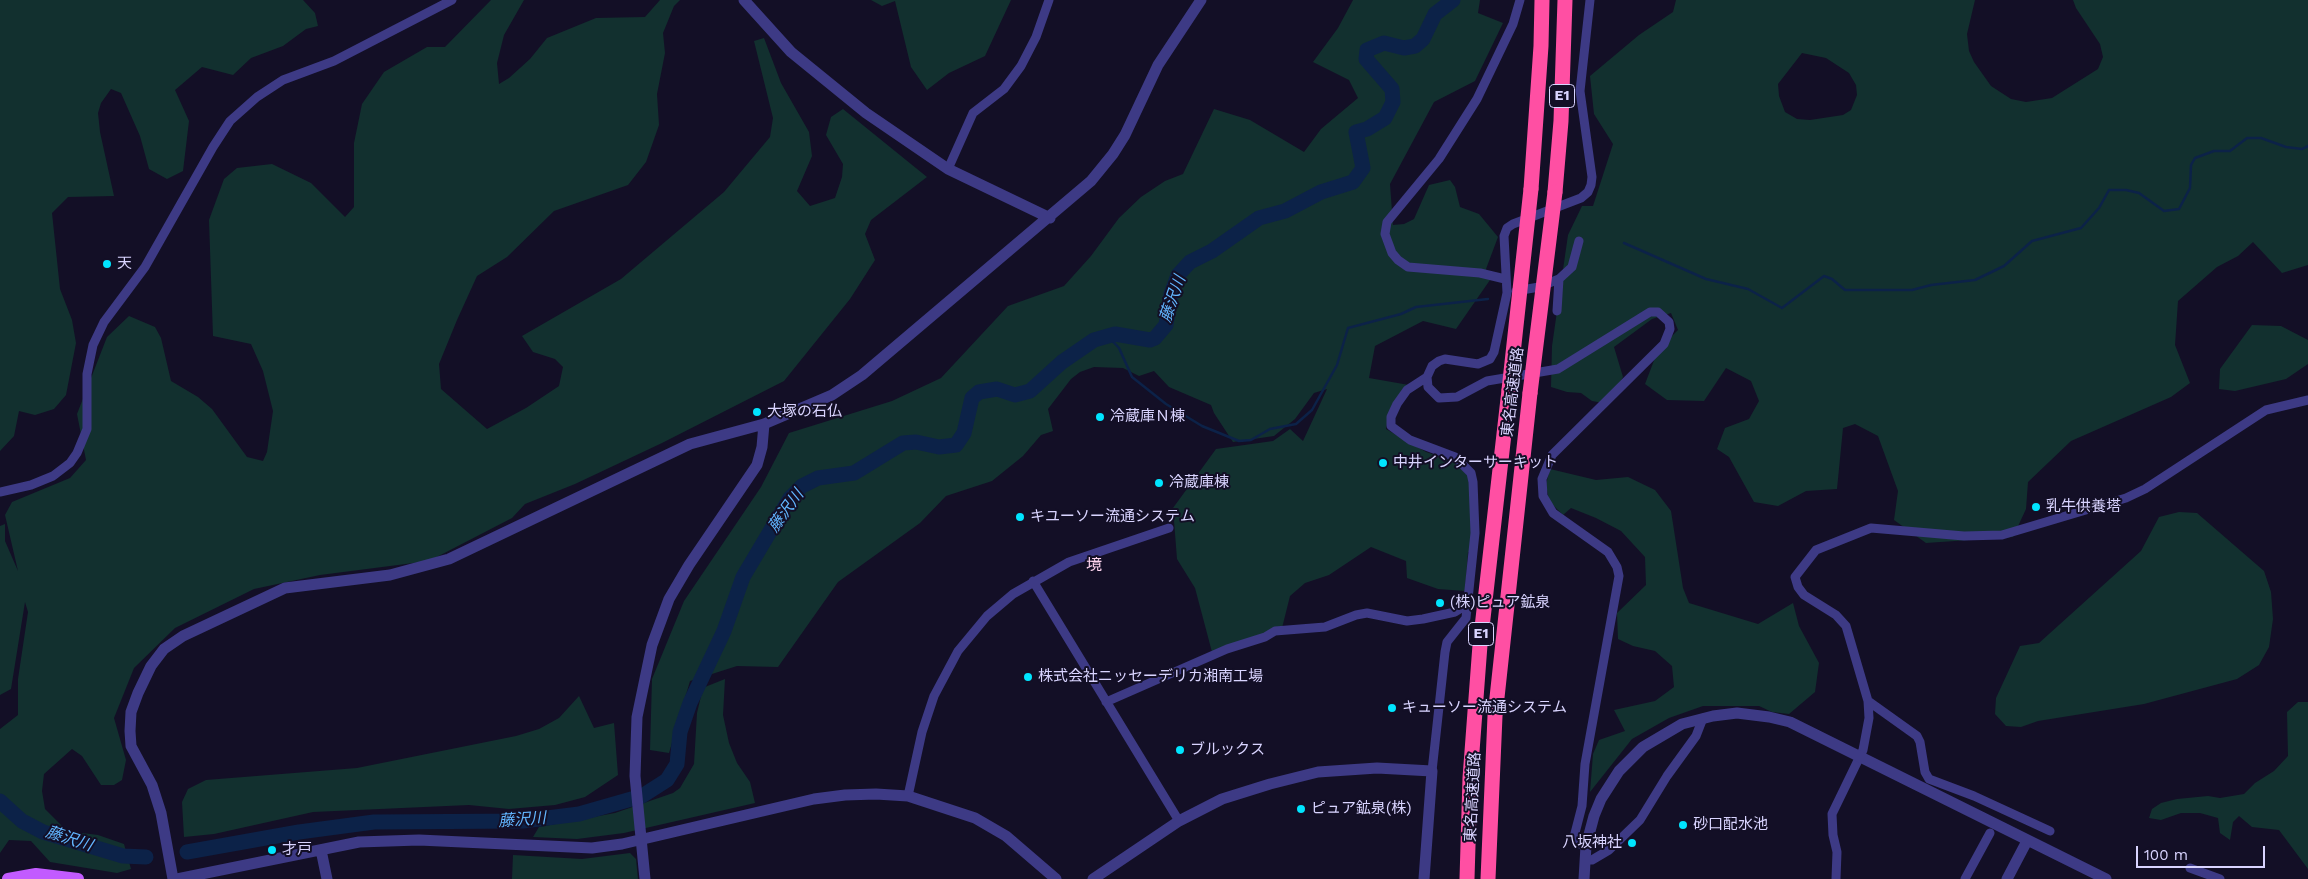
<!DOCTYPE html>
<meta charset="utf-8">
<style>
body{margin:0}
#map{position:relative;width:2308px;height:879px;overflow:hidden;background:#130f26;font-family:"Work Sans",sans-serif}
canvas{display:block}
.scale{position:absolute;left:2136px;top:846px;width:129px;height:22px;box-sizing:border-box;border:2px solid #d9d4ff;border-top:0;padding-left:6px;font-size:15px;line-height:18px;white-space:nowrap;color:#d9d4ff;-webkit-text-stroke:4px #130f26;paint-order:stroke}
</style>
<div id="map">
<canvas width="2308" height="879"></canvas>
<div class="scale">100 m</div>
</div>
<script>
const c = document.querySelector('canvas').getContext('2d');
c.lineJoin = 'round';
function paint(path, color) { c.fillStyle = color; c.fill(path, 'evenodd'); }
const shape = rows => new Path2D(rows.map(r => 'M' + r).join(''));
function trace(path, color, width, dash) { c.strokeStyle = color; c.lineWidth = width; c.lineCap = dash ? 'butt' : 'round'; c.setLineDash(dash || []); c.stroke(path); }
function write(font, color, halo, rows, align = 'center') {
  c.font = font + ' "Work Sans","Noto Sans JP",sans-serif'; c.lineWidth = 4; c.setLineDash([]); c.textBaseline = 'middle'; c.strokeStyle = halo; c.fillStyle = color; for (const [text, x, y, turn = 0] of rows) {
    c.save(); c.translate(x, y); c.rotate((+turn || 0) * Math.PI / 180); c.textAlign = isNaN(turn) ? turn : align; if (halo) c.strokeText(text, 0, 0); c.fillText(text, 0, 0); c.restore();
  }
}
paint(shape([
 [0,0,303,0,315,13,318,26,306,29,283,46,251,58,233,75,202,67,175,90,189,121,183,171,167,179,149,169,140,136,121,93,111,89,101,103,98,113,100,132,114,196,68,197,52,213,60,289,72,320,76,343,66,395,54,409,35,415,19,411,14,436,0,451],
 [491,0,524,0,504,35,497,63,499,84,509,78,530,59,547,38,596,18,645,17,660,0,680,0,674,6,663,33,665,53,657,94,659,125,646,162,628,185,554,211,507,257,477,276,457,320,439,364,441,389,487,429,526,408,559,386,563,367,555,359,533,352,522,336,621,279,724,192,770,137,773,118,754,41,764,38,781,83,809,132,812,156,797,191,810,206,835,198,842,177,843,164,826,135,831,117,843,109,927,177,871,220,865,234,875,260,850,299,784,381,662,443,575,484,525,504,512,518,429,561,320,575,254,589,175,628,134,668,114,718,126,760,122,780,114,785,101,785,82,756,72,749,44,774,42,791,45,809,67,831,98,835,124,844,131,869,117,873,50,862,31,841,9,840,0,853,0,729,18,715,18,679,28,612,25,602,11,689,0,695,0,526,5,524,5,541,18,571,5,515,12,502,70,478,86,460,77,414,107,337,129,316,155,327,161,338,171,381,198,397,212,409,247,457,263,461,267,452,273,411,263,371,251,344,213,336,209,220,224,179,237,168,272,164,311,183,345,217,354,207,354,143,362,104,384,72,427,47,445,47],
 [871,0,1011,0,985,56,949,73,927,90,911,67,895,1,882,6],
 [1353,0,1480,0,1478,13,1503,23,1475,81,1434,102,1390,184,1393,225,1404,224,1414,219,1429,185,1450,180,1455,187,1460,207,1479,214,1498,237,1486,269,1490,280,1456,329,1423,321,1375,346,1369,378,1409,385,1389,412,1386,429,1426,452,1453,461,1469,477,1472,531,1470,552,1468,552,1465,591,1438,589,1407,578,1406,561,1371,547,1329,575,1305,583,1290,596,1282,628,1212,652,1195,588,1177,559,1173,508,1216,449,1273,441,1290,429,1303,441,1327,389,1314,393,1295,419,1274,436,1233,442,1214,413,1211,405,1169,387,1154,371,1139,376,1123,368,1094,367,1080,372,1071,379,1048,409,1053,431,1041,435,1023,456,992,481,946,496,920,523,838,582,778,667,737,666,690,681,669,753,650,750,652,679,684,601,761,487,789,433,892,401,941,378,1008,306,1064,286,1091,256,1119,218,1141,197,1165,181,1183,174,1214,109,1250,120,1304,152,1321,129,1358,98,1349,80,1313,62,1338,28],
 [1676,0,1975,0,1967,34,1969,51,1974,62,1991,86,2011,99,2026,102,2052,98,2098,69,2103,57,2100,44,2076,8,2073,0,2308,0,2308,265,2282,273,2253,242,2238,256,2217,267,2178,301,2175,345,2190,383,2171,397,2071,441,2028,482,2026,509,2013,537,1926,543,1894,520,1898,491,1878,436,1855,424,1843,428,1837,489,1806,491,1778,506,1754,502,1729,457,1717,449,1725,428,1749,419,1759,401,1751,381,1726,368,1704,401,1667,400,1645,384,1658,350,1678,330,1671,313,1652,319,1614,347,1623,377,1616,391,1603,403,1592,401,1581,393,1567,392,1551,387,1552,346,1568,235,1582,206,1593,206,1613,144,1594,114,1590,76,1639,35,1673,12],
 [1802,53,1826,58,1849,73,1856,85,1857,95,1851,110,1843,115,1810,120,1797,119,1785,112,1779,96,1778,84],
 [2252,325,2281,326,2308,340,2308,364,2286,379,2235,391,2219,389,2220,369],
 [1550,469,1596,480,1628,477,1655,490,1671,511,1683,588,1689,603,1758,624,1793,603,1799,626,1819,663,1815,692,1789,714,1772,712,1759,706,1703,706,1669,718,1632,739,1590,792,1593,754,1599,740,1625,731,1614,710,1655,701,1674,687,1672,666,1655,651,1633,646,1618,639,1617,613,1646,585,1645,557,1621,531,1596,518,1571,508,1563,515,1549,501,1546,484],
 [2179,512,2197,513,2264,571,2271,592,2273,619,2269,647,2259,665,2237,679,2144,704,2038,721,2021,727,2006,726,1995,714,1996,698,2020,646,2039,643,2141,551,2159,517],
 [725,679,723,715,729,743,737,763,750,782,755,803,624,833,577,839,533,837,539,827,615,813,673,793,680,788,694,764,697,713,701,696,705,687],
 [579,696,594,728,614,723,618,775,585,797,555,805,509,809,469,805,313,812,214,834,184,837,182,802,188,789,206,780,357,768,516,736,539,729,559,718],
 [2298,702,2308,702,2308,869,2279,830,2252,827,2239,816,2233,822,2230,840,2220,833,2218,818,2200,813,2181,813,2161,820,2149,818,2152,809,2161,803,2177,799,2208,796,2220,798,2244,794,2255,783,2274,771,2288,756,2287,712],
 [630,853,636,859,638,879,512,879,513,855,582,859]
]), '#12302f');
trace(shape([
 [1624,243,1706,279,1748,289,1782,308,1824,276,1832,279,1845,290,1912,290,1931,285,1975,280,2004,266,2032,241,2081,228,2099,208,2109,190,2126,190,2139,193,2164,211,2179,209,2190,188,2191,165,2195,158,2214,151,2230,151,2247,138,2261,138,2286,147,2302,149,2308,146],
 [1108,336,1119,348,1132,377,1166,404,1202,426,1239,441,1251,440,1270,429,1296,424,1312,410,1337,365,1348,328,1401,314,1416,307,1488,299]
]), '#0c2248', 2.5);
trace(shape([
 [0,801,22,821,43,832,123,856,146,857],
 [187,852,299,832,374,822,523,821,579,814,642,796,667,780,677,764,680,732,690,703,724,631,743,577,778,518,790,498,802,486,818,478,854,473,903,443,916,442,939,447,956,445,964,433,972,398,979,392,997,389,1015,395,1030,391,1062,362,1094,340,1115,334,1150,340,1155,338,1166,325,1171,294,1178,275,1190,262,1212,251,1259,218,1285,211,1321,192,1353,182,1363,168,1356,132,1367,129,1385,118,1393,102,1392,89,1366,59,1367,50,1384,43,1404,48,1415,46,1423,39,1435,14,1453,0]
]), '#0c2248', 15);
trace(shape([
 [948,169,973,113,1004,89,1021,66,1036,37,1049,0],
 [1505,279,1480,273,1408,267,1398,260,1392,253,1385,234,1387,222,1439,159,1477,99,1513,24,1520,0],
 [1516,291,1539,287,1559,279,1572,267,1579,241],
 [1557,311,1559,279],
 [1427,377,1407,390,1397,404,1391,417,1391,426,1410,440,1455,457,1471,473,1473,482,1475,533,1466,618,1447,642,1445,652,1432,771],
 [0,492,31,485,53,476,70,463,77,453,87,429,87,374,93,345,104,322,145,267,213,147,230,121,257,97,283,80,334,61,452,0],
 [1033,581,1179,821],
 [1868,701,1917,736,1920,742,1925,772,1929,779,1974,796,2050,831],
 [1106,702,1227,649,1265,637,1275,631,1325,627,1356,615,1367,613,1407,621,1423,619,1455,612,1468,604],
 [908,796,922,732,934,696,958,651,987,616,1013,594,1069,562,1169,528],
 [1586,846,1577,843,1574,837,1582,806,1585,764,1619,576,1617,567,1608,552,1553,513,1543,496,1542,479,1552,455,1664,344,1670,329,1669,322,1658,312,1650,312,1558,369,1487,381,1457,397,1439,398,1428,387,1427,377,1432,366,1439,361,1445,359,1478,364,1490,359,1494,352,1507,293,1504,236,1507,228,1513,224,1581,198,1588,192,1591,185,1592,177,1580,91,1590,0],
 [1585,860,1592,860,1609,850,1640,820,1667,776,1696,736,1703,718],
 [2190,868,2220,879],
 [1836,879,1837,852,1833,835,1832,814,1863,750,1869,718,1868,701,1846,626,1836,615,1804,595,1798,587,1795,577,1816,550,1871,528,1964,536,2002,535,2126,498,2145,489,2266,410,2308,400],
 [1965,879,1990,833]
]), '#3d3a85', 9);
trace(shape([
 [744,0,791,52,866,113,948,169,1050,218],
 [321,850,327,879],
 [173,879,161,813,152,785,131,746,130,731,131,712,138,693,151,666,164,649,183,636,285,588,390,575,449,559,690,444,764,424,832,395,862,375,1091,181,1113,154,1125,135,1158,65,1201,0],
 [177,879,359,842,419,840,592,848,622,844,814,799,845,795,876,794,908,796,975,818,1006,836,1056,879],
 [645,879,635,776,637,717,652,645,669,599,689,565,757,465,762,447,764,424],
 [1093,879,1179,821,1222,799,1270,784,1318,772,1377,768,1432,771,1424,879],
 [1584,879,1586,846,1594,816,1601,799,1619,771,1643,747,1682,724,1713,716,1737,713,1769,717,1790,722,2106,879],
 [2007,879,2027,841]
]), '#3d3a85', 11);
trace(shape([
 [8,879,36,874,78,879]
]), '#c25bff', 12);
trace(shape([
 [1531,189,1541,46,1542,0],
 [1555,192,1561,121,1565,0],
 [1467,879,1470,778,1480,645,1509,390],
 [1488,879,1495,716,1530,393]
]), '#ff4fa3', 15);
trace(shape([
 [1509,390,1531,189],
 [1530,393,1555,192]
]), '#ff4fa3', 15);
for (const [x, y, r, color] of [
 [107,264,5,"#00e5ff"],
 [757,412,5,"#00e5ff"],
 [1100,417,5,"#00e5ff"],
 [1383,463,5,"#00e5ff"],
 [1159,483,5,"#00e5ff"],
 [2036,507,5,"#00e5ff"],
 [1020,517,5,"#00e5ff"],
 [1440,603,5,"#00e5ff"],
 [1028,677,5,"#00e5ff"],
 [1392,708,5,"#00e5ff"],
 [1180,750,5,"#00e5ff"],
 [1301,809,5,"#00e5ff"],
 [1683,825,5,"#00e5ff"],
 [1632,843,5,"#00e5ff"],
 [272,850,5,"#00e5ff"]
]) { const dot = new Path2D(); dot.arc(x, y, r, 0, 2 * Math.PI); c.fillStyle = color; c.fill(dot); trace(dot, '#130f26', 2); }
for (const [x, y, w] of [
 [1562,96,25],
 [1481,634,25]
]) { const box = new Path2D(); box.roundRect(x - w / 2, y - 11.5, w, 23, 4); c.fillStyle = '#130f26'; c.fill(box); trace(box, '#d9d4ff', 1); }
write('bold 14px', '#d9d4ff', null, [
 ["E1",1562,96],
 ["E1",1481,634]
]);
write('15px', '#d9d4ff', '#130f26', [
 ["天",117,264],
 ["大塚の石仏",767,412],
 ["冷蔵庫Ｎ棟",1110,417],
 ["中井インターサーキット",1393,463],
 ["冷蔵庫棟",1169,483],
 ["乳牛供養塔",2046,507],
 ["キユーソー流通システム",1030,517],
 ["(株)ピュア鉱泉",1450,603],
 ["株式会社ニッセーデリカ湘南工場",1038,677],
 ["キューソー流通システム",1402,708],
 ["ブルックス",1190,750],
 ["ピュア鉱泉(株)",1311,809],
 ["砂口配水池",1693,825],
 ["八坂神社",1622,843,"right"],
 ["才戸",282,850]
], 'left');
write('15px', '#d9d4ff', '#130f26', [
 ["東名高速道路",1513,392,-83],
 ["東名高速道路",1473,797,-87]
]);
write('italic 16px', '#62b6ff', '#130f26', [
 ["藤沢川",1173,299,-71],
 ["藤沢川",786,511,-54],
 ["藤沢川",522,820,-4],
 ["藤沢川",69,839,18]
]);
write('16px', '#ffd6f0', '#130f26', [
 ["境",1094,565]
]);
</script>
